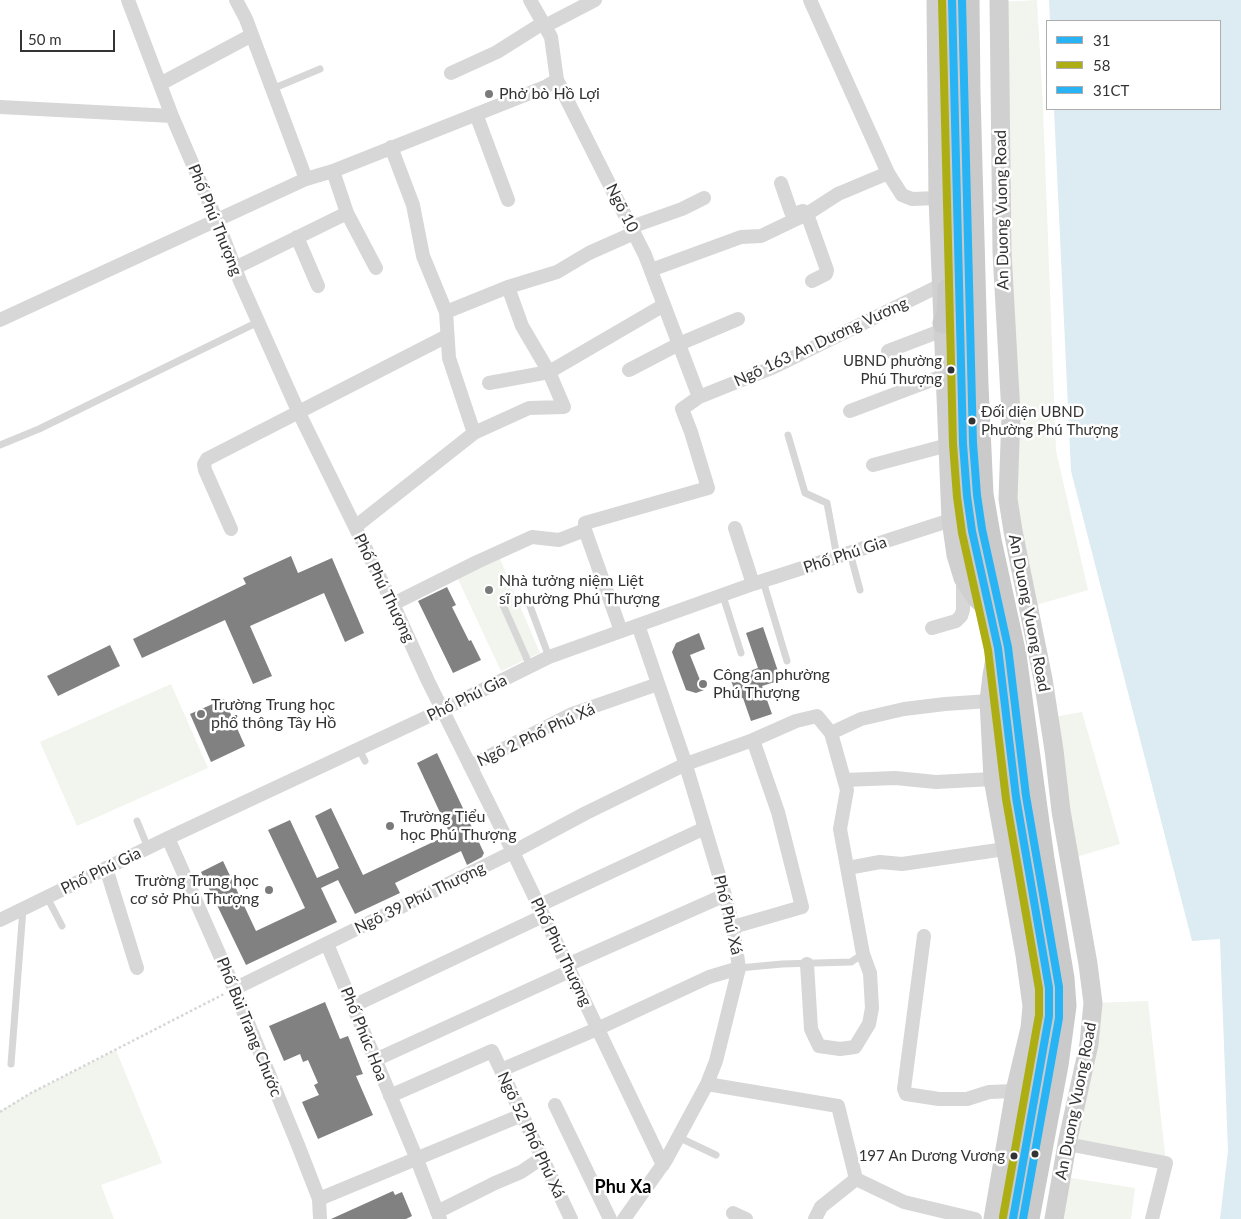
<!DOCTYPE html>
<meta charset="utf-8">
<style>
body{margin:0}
#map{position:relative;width:1241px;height:1219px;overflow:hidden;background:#fff;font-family:Lato,sans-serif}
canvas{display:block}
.legend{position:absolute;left:1046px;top:20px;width:175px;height:90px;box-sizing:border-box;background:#fff;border:1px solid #adadad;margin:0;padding:6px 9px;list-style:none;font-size:15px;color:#333}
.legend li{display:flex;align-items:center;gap:10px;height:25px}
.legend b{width:25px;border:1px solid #adadad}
.scale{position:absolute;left:20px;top:30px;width:95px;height:22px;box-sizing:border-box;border:2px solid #333;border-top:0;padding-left:6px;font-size:15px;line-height:18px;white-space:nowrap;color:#333;-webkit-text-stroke:4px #fff;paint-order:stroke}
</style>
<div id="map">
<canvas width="1241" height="1219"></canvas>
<ul class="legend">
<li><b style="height:6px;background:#28b3f5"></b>31</li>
<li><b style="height:6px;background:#adad14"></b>58</li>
<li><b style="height:6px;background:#28b3f5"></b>31CT</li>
</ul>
<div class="scale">50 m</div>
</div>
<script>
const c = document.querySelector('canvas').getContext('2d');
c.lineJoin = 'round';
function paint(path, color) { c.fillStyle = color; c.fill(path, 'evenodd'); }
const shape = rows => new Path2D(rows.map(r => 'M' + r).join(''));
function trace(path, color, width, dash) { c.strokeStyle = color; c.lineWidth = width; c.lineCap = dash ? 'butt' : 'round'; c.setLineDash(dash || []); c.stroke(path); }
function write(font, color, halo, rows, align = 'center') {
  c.font = font + ' Lato,sans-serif'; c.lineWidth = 5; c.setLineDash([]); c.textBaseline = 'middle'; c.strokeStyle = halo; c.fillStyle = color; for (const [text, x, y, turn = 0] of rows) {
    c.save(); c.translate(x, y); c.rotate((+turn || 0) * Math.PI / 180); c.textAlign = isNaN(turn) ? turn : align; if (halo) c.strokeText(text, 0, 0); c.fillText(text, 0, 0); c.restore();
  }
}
paint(shape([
 [1037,0,1043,107,1056,451,1088,590,1029,607,1008,499,999,2],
 [500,559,540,653,501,671,457,577],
 [171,684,208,768,77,826,40,742],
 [1082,712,1120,844,1069,859,1049,718],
 [1148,1001,1166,1163,1067,1144,1093,1003],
 [116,1050,162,1163,101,1185,114,1219,0,1219,0,1111,31,1093],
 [1065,1177,1135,1188,1131,1219,1058,1219]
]), '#f1f5ed');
paint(shape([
 [1049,0,1241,0,1241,1219,1220,1219,1228,1151,1220,939,1192,941,1071,471,1054,109,1220,109,1220,21,1050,21]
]), '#ddebf3');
paint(shape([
 [291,556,298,573,332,558,364,633,345,642,324,593,250,626,272,676,253,684,225,620,142,658,133,639,246,584,243,578],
 [447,587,456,605,452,607,469,641,471,640,481,660,453,673,418,601],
 [763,627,781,680,762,686,772,714,751,721,743,698,738,699,730,678,758,668,746,633],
 [699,633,705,649,690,655,704,690,696,693,686,690,672,652,676,643],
 [110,645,120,666,58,696,47,676],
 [224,699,245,746,211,762,190,714],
 [437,753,484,853,482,857,467,865,461,851,395,883,400,893,355,914,338,880,321,888,337,922,246,965,201,872,223,861,256,931,305,908,268,830,290,820,317,878,339,868,315,816,331,808,363,875,450,834,417,763],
 [325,1002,340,1039,348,1036,363,1074,356,1076,373,1115,318,1139,302,1102,319,1095,314,1085,318,1083,308,1060,303,1062,300,1054,284,1061,269,1026],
 [393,1191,395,1195,402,1192,412,1216,406,1219,331,1219]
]), '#818181');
trace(shape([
 [0,1112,31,1093,224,994]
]), '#d6d6d6', 2.5, [2.5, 2.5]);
trace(shape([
 [272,89,320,69],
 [788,435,805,493,827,503,837,557],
 [0,445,39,429,258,322],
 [850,553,860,590],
 [763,581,787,661],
 [723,596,741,653],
 [527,598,549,657],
 [503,605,527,659,529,667],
 [359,749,365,761],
 [137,821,148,848],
 [47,897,62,926],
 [739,968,782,964,851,962,863,954],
 [11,1064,23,909],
 [678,1137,716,1155]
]), '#d7d7d7', 7);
trace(shape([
 [128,0,172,116,217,221,240,281,298,411,393,604,428,681,513,852,663,1165],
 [236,0,246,19,306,179],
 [530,0,551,37,557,80,645,255,699,397],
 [810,0,888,173,902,195,912,199,938,198],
 [545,26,595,0],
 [451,73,497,52,543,23],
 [160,84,252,35],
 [0,107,172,116],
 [476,114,508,200],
 [391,147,413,205,423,256,446,312,449,358,474,433],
 [333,171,347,213,376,268],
 [781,183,791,212,797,213,803,211,805,214],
 [807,214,827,270,826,274,812,281],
 [631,227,682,209,704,198],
 [297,237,318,286],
 [235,268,347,213],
 [651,270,741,237,761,236,807,214,838,194,888,173],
 [446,312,508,287,557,272,589,253,634,233],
 [0,320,306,179,333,171,545,87,557,80],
 [888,351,943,330],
 [629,370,679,344,738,319],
 [489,383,549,372,522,326,508,287],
 [850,411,945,375],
 [873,465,948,445],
 [355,527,474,433,529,408,564,407,549,372,664,305],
 [735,528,753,584],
 [231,529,205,470,204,464,207,459,447,336],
 [393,604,477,562,532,537,559,540,585,530],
 [932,628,956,621,961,616,963,610,963,578],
 [621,631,585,530,585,523,708,488,691,432,682,409,699,397,774,367,941,285],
 [831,733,861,719,904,709,945,704,989,701],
 [470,766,572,714,658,684],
 [844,780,895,778,936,782,993,779],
 [168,838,225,967,298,1145,319,1199,320,1219],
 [106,868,137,968],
 [848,868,880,862,902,864,1005,849],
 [538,906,705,828],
 [0,920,168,838,442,710,549,657,753,584,951,520],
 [733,927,802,907,778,812,753,740],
 [924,936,904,1089,906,1094,939,1099,967,1099,989,1092,1015,1091],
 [327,944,416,1157,440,1219],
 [567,965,725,895],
 [234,989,513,852,586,813,686,764,753,740,796,721,817,716,831,733,847,790,840,829,863,954,870,973,872,1008,869,1024,855,1047,840,1049,819,1046,811,1029,807,964],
 [353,1006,543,916],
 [375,1060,570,971],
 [501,1070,597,1029,709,977,739,968],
 [707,1084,838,1106,856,1179,904,1202,975,1219],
 [390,1096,492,1051,571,1219],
 [555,1105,610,1219],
 [1067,1144,1166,1163,1152,1219],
 [319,1199,522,1115],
 [437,1212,495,1183,521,1172,542,1158],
 [733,1213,746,1219],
 [624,1219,666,1160,707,1084,716,1061,739,968,733,927,725,895,684,759,638,625],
 [815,1219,821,1207,856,1179]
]), '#d7d7d7', 14);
trace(shape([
 [936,0,938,198,951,520,956,555,963,578,976,598,991,612],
 [999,0,1002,252,1011,414,1008,499,1013,531,1043,679,1054,750,1061,811,1088,964,1093,1003,1089,1044,1068,1139,1054,1219],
 [993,1219,1015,1091,1030,1028,1032,1006,1025,955,993,779,989,701,992,675,996,654]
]), '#d0d0d0', 19);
trace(shape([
 [952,0,963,444,967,496,972,531,998,648,1007,714,1016,797,1049,988,1049,1016,1045,1041,1013,1219],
 [969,0,970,93,978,385,983,494,991,540,1016,655,1044,859,1064,978,1066,1006,1058,1065,1029,1219],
 [943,323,947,313,948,289]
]), '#cacaca', 21);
trace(shape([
 [952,0,963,444,967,496,972,531,998,648,1016,797,1049,988,1049,1016,1013,1219]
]), '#28b3f5', 8);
trace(shape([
 [942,0,953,444,957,497,962,533,988,650,1006,799,1039,989,1039,1015,1003,1217]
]), '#adad14', 8);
trace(shape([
 [962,0,973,443,977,495,982,529,1008,647,1026,796,1059,987,1059,1018,1023,1219]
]), '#28b3f5', 8);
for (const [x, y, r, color] of [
 [489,94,5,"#7a7a7a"],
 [951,370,4.5,"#333"],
 [972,421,4.5,"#333"],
 [489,590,5,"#7a7a7a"],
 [703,684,5,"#7a7a7a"],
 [201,714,5,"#7a7a7a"],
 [390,826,5,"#7a7a7a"],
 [269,890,5,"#7a7a7a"],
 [1035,1154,4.5,"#333"],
 [1014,1156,4.5,"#333"]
]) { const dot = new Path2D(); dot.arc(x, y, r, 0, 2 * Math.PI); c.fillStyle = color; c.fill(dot); trace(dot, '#fff', 2); }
write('15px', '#333', '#fff', [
 ["UBND phường",942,361],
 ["Phú Thượng",942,379],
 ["Đối diện UBND",981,412,"left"],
 ["Phường Phú Thượng",981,430,"left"],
 ["197 An Dương Vương",1005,1156]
], 'right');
write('16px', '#333', '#fff', [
 ["Phở bò Hồ Lợi",499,94],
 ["Nhà tưởng niệm Liệt",499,581],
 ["sĩ phường Phú Thượng",499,599],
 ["Công an phường",713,675],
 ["Phú Thượng",713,693],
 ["Trường Trung học",211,705],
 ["phổ thông Tây Hồ",211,723],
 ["Trường Tiểu",400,817],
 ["học Phú Thượng",400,835],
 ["Trường Trung học",259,881,"right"],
 ["cơ sở Phú Thượng",259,899,"right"]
], 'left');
write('16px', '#333', '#fff', [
 ["Ngõ 10",622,208,63],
 ["An Duong Vuong Road",1002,210,-91],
 ["Phố Phú Thượng",215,220,68],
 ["Ngõ 163 An Dương Vương",821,342,-25],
 ["Phố Phú Gia",845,555,-18],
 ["Phố Phú Thượng",384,588,64],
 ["An Duong Vuong Road",1029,613,79],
 ["Phố Phú Gia",467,698,-26],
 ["Ngõ 2 Phố Phú Xá",536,735,-25],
 ["Phố Phú Gia",101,871,-26],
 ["Ngõ 39 Phú Thượng",420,898,-26],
 ["Phố Phú Xá",728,915,77],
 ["Phố Phú Thượng",561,952,64],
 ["Phố Bùi Trang Chước",249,1027,68],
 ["Phố Phúc Hoa",364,1034,68],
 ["An Duong Vuong Road",1076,1101,-79],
 ["Ngõ 52 Phố Phú Xá",531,1135,65]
]);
write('bold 18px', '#000', '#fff', [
 ["Phu Xa",623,1187]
]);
</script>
